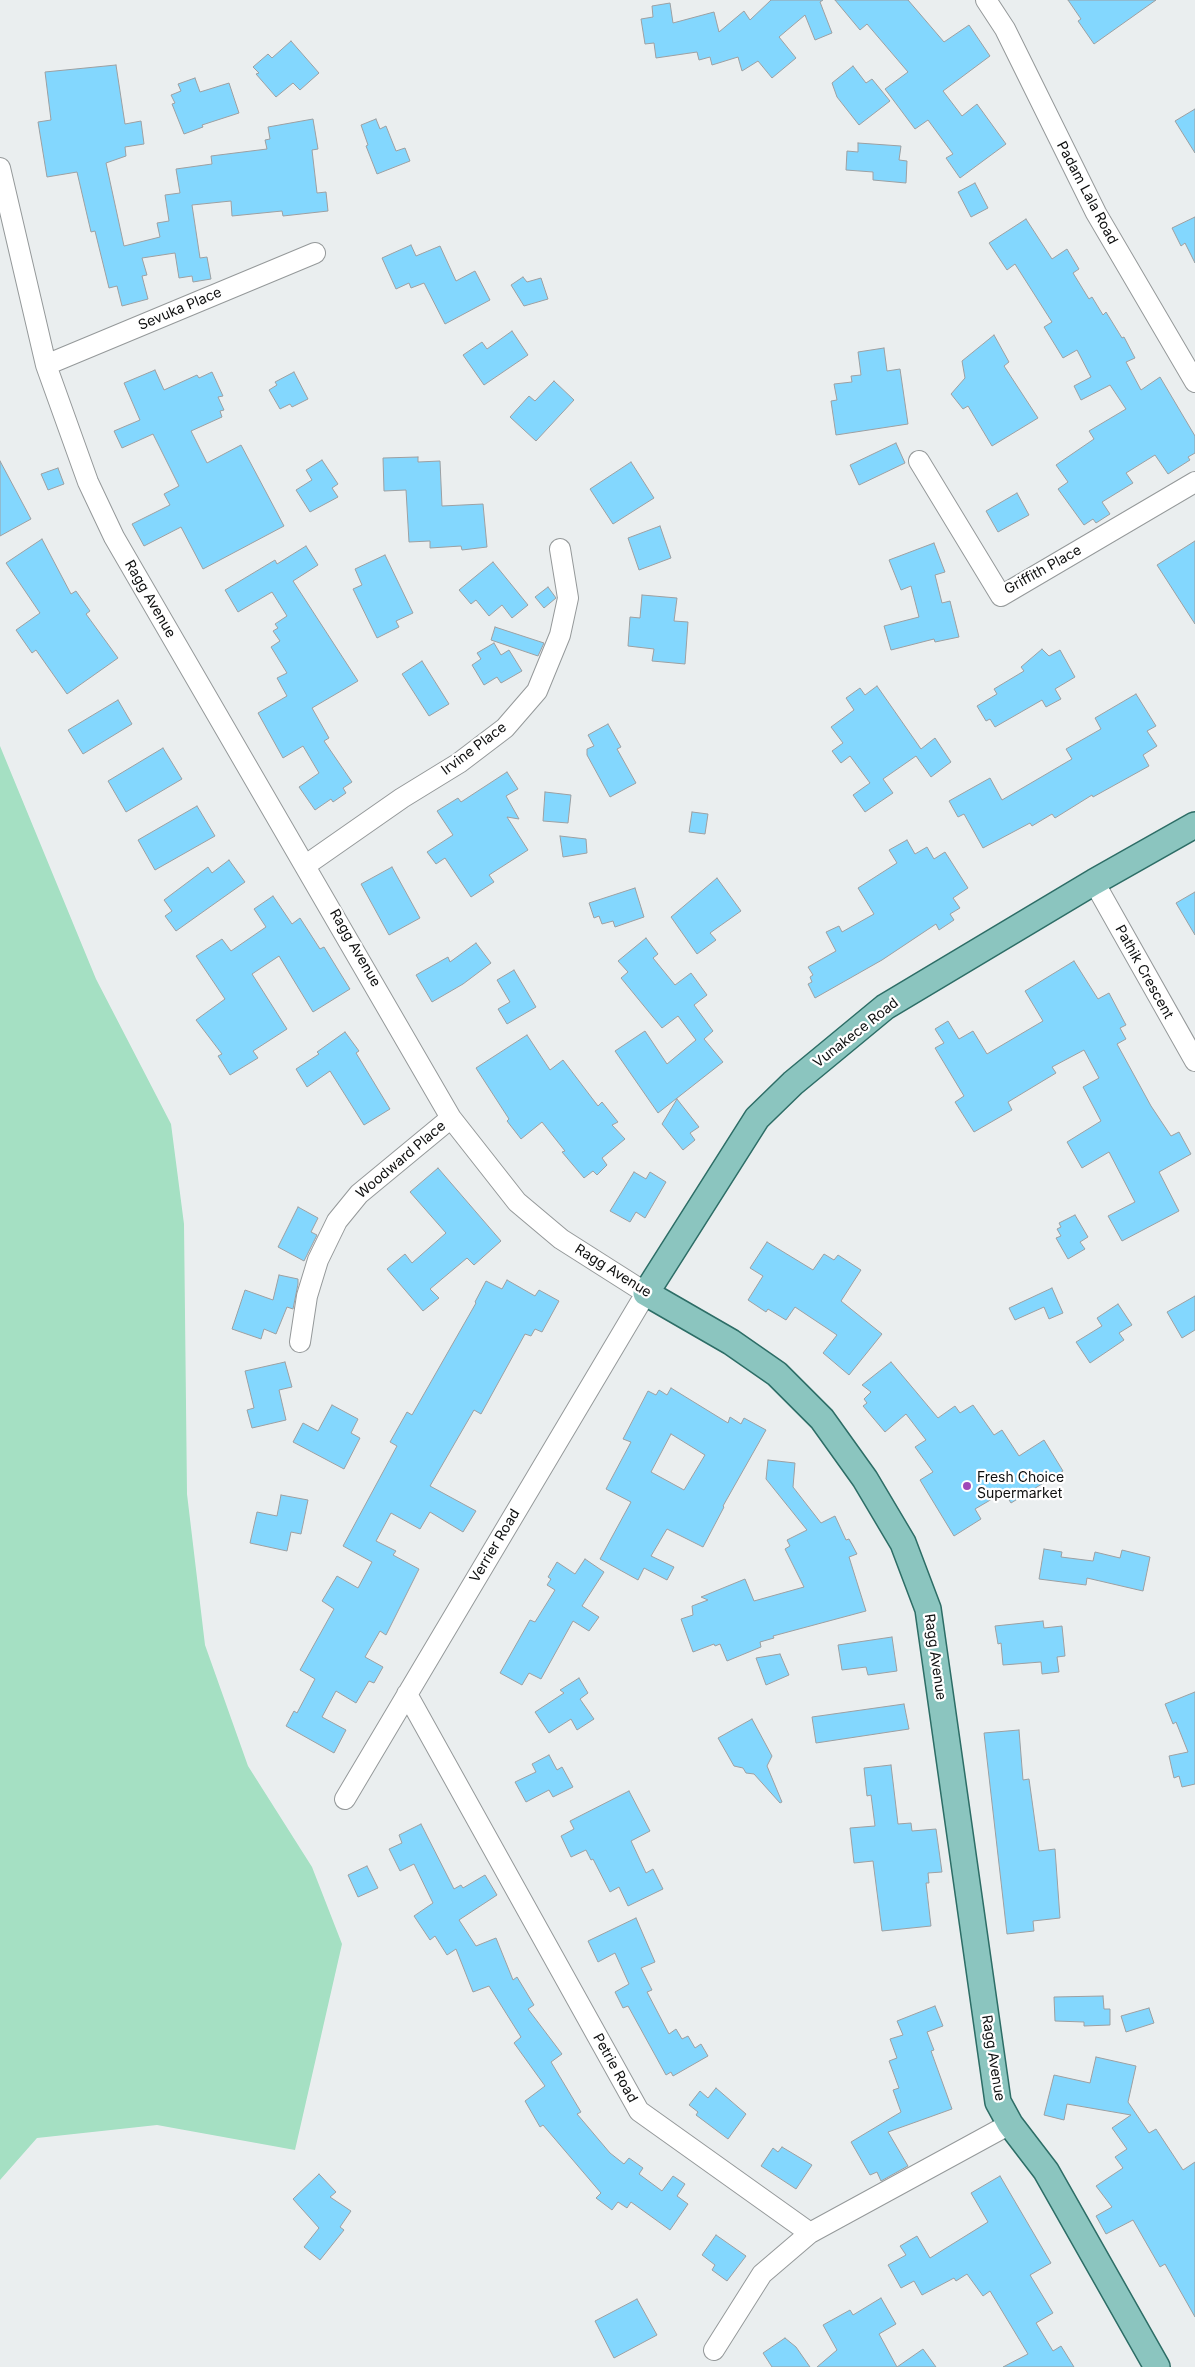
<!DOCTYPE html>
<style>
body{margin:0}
canvas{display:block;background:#eaeeef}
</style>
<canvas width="1195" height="2367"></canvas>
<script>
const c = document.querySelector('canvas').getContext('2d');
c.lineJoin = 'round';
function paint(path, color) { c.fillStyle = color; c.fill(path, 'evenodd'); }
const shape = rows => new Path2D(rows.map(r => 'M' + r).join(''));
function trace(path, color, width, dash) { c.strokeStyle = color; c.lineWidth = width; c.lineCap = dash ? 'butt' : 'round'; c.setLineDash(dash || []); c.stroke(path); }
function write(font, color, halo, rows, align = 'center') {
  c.font = font + ' Inter,sans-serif'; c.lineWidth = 4.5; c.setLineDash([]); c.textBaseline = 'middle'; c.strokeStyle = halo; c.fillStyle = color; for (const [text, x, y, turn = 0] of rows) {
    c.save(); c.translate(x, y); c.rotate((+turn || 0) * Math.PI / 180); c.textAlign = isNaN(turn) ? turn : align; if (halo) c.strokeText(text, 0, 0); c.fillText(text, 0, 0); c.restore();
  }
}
paint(shape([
 [0,746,96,979,171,1124,184,1224,187,1494,205,1645,248,1766,312,1867,342,1944,295,2150,157,2125,37,2138,0,2180]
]), '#a5e0c3');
const building = shape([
 [771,0,823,0,820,2,832,33,815,40,805,15,779,37,796,58,772,78,758,61,742,71,738,57,712,65,710,57,699,60,697,52,656,58,654,43,645,44,641,19,653,17,652,6,670,3,673,23,714,12,719,32,744,11,750,20,771,0],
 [835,0,908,0,944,42,969,25,990,56,943,91,962,116,977,104,1006,144,960,178,946,158,953,154,928,120,915,129,885,89,908,72,867,24,860,30,835,0],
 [1068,0,1156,0,1094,44,1078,21,1081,19,1068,0],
 [291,41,319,73,300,90,293,83,276,97,256,74,259,73,253,67,268,54,272,58,291,41],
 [116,65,125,124,141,121,144,144,125,147,126,156,106,163,124,246,160,237,157,223,169,221,165,195,180,193,176,169,212,164,211,156,267,149,265,140,270,139,268,127,313,119,318,149,312,150,317,193,326,192,328,211,283,216,282,211,232,216,231,201,192,205,200,258,207,257,211,279,193,282,192,276,179,278,175,253,142,258,147,275,142,276,148,299,122,306,117,286,109,288,95,231,91,232,77,172,47,177,38,122,51,120,45,72,116,65],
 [853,66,866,83,872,79,890,101,859,125,837,97,832,83,853,66],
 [195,78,200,92,229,83,239,113,202,125,203,127,184,134,172,104,175,103,171,95,181,91,178,84,195,78],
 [1195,109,1195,153,1175,121,1195,109],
 [376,119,380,129,386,126,396,151,405,148,410,161,377,174,366,146,368,145,361,125,376,119],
 [858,143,901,146,899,160,907,161,906,183,873,180,873,172,846,170,847,151,858,152,858,143],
 [975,183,988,208,971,217,958,192,975,183],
 [1195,217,1195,263,1185,243,1181,246,1172,228,1195,217],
 [1026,219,1052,259,1067,249,1079,269,1073,273,1089,299,1092,297,1103,315,1106,312,1122,338,1124,337,1135,358,1126,362,1141,390,1160,377,1195,436,1195,453,1188,457,1190,460,1168,474,1155,455,1126,473,1133,483,1102,502,1110,514,1096,523,1093,519,1084,525,1058,489,1068,482,1056,465,1094,439,1089,431,1126,409,1110,385,1081,400,1074,386,1091,377,1077,350,1063,358,1044,327,1052,322,1015,264,1007,270,989,243,1026,219],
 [411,245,416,256,440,246,456,281,475,271,490,300,445,324,424,283,411,288,409,283,396,289,382,258,411,245],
 [523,277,527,282,541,278,548,299,524,306,511,285,523,277],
 [512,331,528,355,484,385,463,355,482,342,487,349,512,331],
 [994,335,1009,362,1004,366,1038,418,992,446,968,406,963,409,951,394,965,378,962,361,994,335],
 [884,348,887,371,900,369,908,424,836,435,831,401,837,400,834,384,852,382,851,376,861,375,858,352,884,348],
 [155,370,164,390,197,375,199,378,212,372,223,396,218,397,224,410,220,411,222,417,191,431,207,463,241,445,284,526,203,569,181,527,144,546,132,524,170,505,164,494,179,486,153,434,122,448,114,431,140,420,124,383,155,370],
 [294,372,308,399,292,407,290,404,280,409,269,390,277,385,275,382,294,372],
 [554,381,574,400,536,441,510,417,529,396,535,401,554,381],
 [896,443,905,463,859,485,850,465,896,443],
 [418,457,418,462,440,461,442,506,483,504,487,547,462,550,461,546,430,548,430,541,409,542,406,490,384,491,383,458,418,457],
 [322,460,338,484,332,488,338,497,310,512,296,490,312,480,306,470,322,460],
 [0,461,31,519,0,536,0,461],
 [631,462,654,498,613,524,590,489,631,462],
 [58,468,64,484,48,490,41,474,58,468],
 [1017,493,1029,515,998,532,986,511,1017,493],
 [660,526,671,558,639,570,628,538,660,526],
 [42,539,71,594,76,591,90,611,86,614,118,658,67,694,36,650,32,653,16,630,40,613,6,563,42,539],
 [1195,541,1195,624,1157,565,1195,541],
 [934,543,945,572,935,575,942,603,950,601,959,637,935,642,934,639,891,650,884,626,919,617,911,586,901,590,889,560,934,543],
 [306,546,318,565,293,581,358,681,312,708,329,738,324,741,352,782,343,788,346,793,333,802,331,799,315,810,299,787,319,773,303,746,283,758,258,713,287,696,277,678,287,673,271,647,280,641,273,631,278,628,275,624,287,616,272,592,238,612,225,590,275,560,277,564,306,546],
 [385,555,413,613,396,621,399,627,377,638,353,589,362,585,355,569,385,555],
 [493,562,528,605,512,618,502,605,489,616,476,600,471,604,459,590,493,562],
 [548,587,556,598,544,608,535,597,548,587],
 [642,595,677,598,674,621,688,622,685,664,652,661,654,649,628,646,630,617,640,618,642,595],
 [495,627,544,643,538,656,491,640,495,627],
 [494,643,501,655,509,650,522,671,501,683,497,677,484,685,472,665,481,659,477,653,494,643],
 [1042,649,1049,656,1060,650,1075,677,1055,689,1061,699,1046,707,1042,700,995,727,990,719,986,721,977,706,997,694,994,689,1024,671,1021,667,1042,649],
 [422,661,449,704,429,716,402,674,422,661],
 [877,686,921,749,935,738,951,762,931,777,916,756,883,779,893,793,865,812,853,795,870,783,850,756,841,763,832,751,843,743,831,727,854,710,846,698,860,688,865,695,877,686],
 [1136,694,1156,726,1147,731,1157,746,1143,755,1149,766,1093,797,1092,795,1055,818,1052,814,1032,826,1030,823,983,848,964,814,958,817,949,801,990,778,1002,800,1072,759,1066,749,1101,729,1095,718,1136,694],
 [118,700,132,724,83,754,68,730,118,700],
 [608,724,621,747,617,749,636,783,610,797,587,755,587,749,594,746,588,735,608,724],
 [163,748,182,779,126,812,108,781,163,748],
 [507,772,518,789,506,796,519,819,507,817,528,850,489,875,494,882,471,897,445,858,436,864,427,852,453,835,437,811,458,798,461,802,507,772],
 [545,792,571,795,568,823,543,821,545,792],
 [197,806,215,836,155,870,138,840,197,806],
 [692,812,708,814,705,834,689,832,692,812],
 [560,836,586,839,587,853,563,857,560,836],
 [907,840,915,854,927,847,934,859,945,852,968,888,953,898,960,908,950,914,954,920,939,930,936,924,882,960,815,998,808,984,812,982,810,977,813,975,808,967,836,951,826,932,839,926,842,932,874,914,858,888,897,863,889,850,907,840],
 [229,860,245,882,176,931,165,916,172,911,164,900,208,867,212,873,229,860],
 [392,867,420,918,389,935,361,884,392,867],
 [717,878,741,911,710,933,716,940,697,954,671,917,717,878],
 [635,888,644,917,615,927,613,921,602,924,599,916,594,918,589,903,635,888],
 [1195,892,1195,935,1176,903,1195,892],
 [273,896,292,924,300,918,320,949,324,947,350,989,313,1012,279,956,252,974,287,1029,253,1051,258,1058,230,1075,218,1056,222,1054,196,1020,225,999,196,956,222,939,231,951,266,927,254,909,273,896],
 [646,938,658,954,653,958,675,985,691,973,707,995,694,1005,713,1031,704,1039,723,1062,658,1113,615,1051,645,1031,667,1064,696,1040,678,1016,662,1028,621,978,628,972,618,961,646,938],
 [476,943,491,963,463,984,432,1002,416,975,448,957,450,962,476,943],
 [1074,961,1098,999,1109,993,1126,1025,1120,1028,1126,1039,1117,1044,1151,1106,1171,1136,1179,1132,1191,1154,1159,1172,1179,1211,1122,1241,1108,1216,1135,1202,1109,1152,1082,1168,1067,1142,1101,1121,1083,1087,1099,1078,1084,1050,1052,1067,1056,1073,1008,1102,1012,1110,974,1132,955,1102,964,1096,935,1048,944,1043,935,1029,948,1021,959,1039,973,1031,987,1054,1043,1021,1025,991,1074,961],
 [514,970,536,1007,507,1024,498,1009,510,1002,497,980,514,970],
 [345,1032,359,1051,356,1053,390,1109,364,1125,330,1071,307,1087,296,1069,319,1054,317,1052,345,1032],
 [527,1035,550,1070,563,1060,598,1106,602,1102,618,1122,612,1125,625,1139,602,1158,607,1165,597,1175,593,1171,584,1178,562,1152,565,1151,542,1122,521,1139,507,1121,509,1119,476,1068,527,1035],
 [677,1099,699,1127,690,1133,695,1140,683,1150,662,1124,677,1099],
 [438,1168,501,1241,474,1265,467,1258,430,1289,439,1298,423,1311,387,1269,405,1254,412,1263,446,1233,410,1192,438,1168],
 [634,1172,646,1179,650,1172,666,1182,645,1218,636,1212,630,1222,610,1211,634,1172],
 [298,1207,318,1218,311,1232,317,1235,304,1261,278,1247,298,1207],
 [1075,1215,1088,1237,1080,1242,1085,1249,1068,1259,1056,1238,1061,1236,1057,1229,1061,1227,1059,1223,1075,1215],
 [767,1242,813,1270,824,1254,834,1260,838,1255,861,1270,841,1301,882,1334,849,1375,823,1353,837,1335,795,1307,786,1320,768,1309,766,1312,748,1300,763,1276,750,1268,767,1242],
 [279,1275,298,1279,298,1284,293,1309,287,1307,276,1334,264,1329,261,1339,232,1329,245,1290,273,1300,279,1275],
 [507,1280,535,1296,539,1290,559,1301,542,1332,535,1329,531,1336,525,1334,481,1414,474,1410,430,1486,476,1511,463,1532,430,1512,420,1529,391,1513,376,1541,396,1551,393,1555,419,1569,386,1635,380,1631,365,1657,383,1667,374,1683,369,1681,356,1703,336,1691,322,1717,346,1730,334,1753,286,1726,294,1711,297,1713,315,1679,300,1670,334,1609,322,1601,337,1576,358,1588,372,1562,343,1546,397,1446,390,1442,407,1412,412,1415,476,1303,475,1302,486,1281,502,1289,507,1280],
 [1052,1288,1063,1313,1049,1319,1044,1307,1015,1320,1009,1308,1052,1288],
 [1195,1296,1195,1330,1182,1338,1167,1312,1195,1296],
 [1118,1304,1132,1325,1119,1333,1124,1340,1090,1363,1076,1342,1102,1326,1097,1318,1118,1304],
 [285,1362,292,1387,279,1390,286,1420,252,1428,247,1410,254,1408,245,1371,285,1362],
 [891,1362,938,1418,955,1406,960,1413,973,1405,994,1435,1002,1430,1019,1456,1044,1440,1063,1471,1011,1503,1004,1492,975,1509,981,1519,954,1536,920,1480,933,1472,915,1447,926,1440,906,1414,885,1432,863,1406,867,1403,864,1399,871,1392,862,1385,891,1362],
 [671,1388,728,1423,730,1417,741,1424,744,1418,766,1430,723,1506,724,1507,703,1547,667,1529,651,1556,674,1567,667,1580,644,1568,638,1580,600,1559,631,1502,606,1489,631,1442,623,1439,648,1391,656,1395,659,1390,667,1395,671,1388],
 [671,1434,705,1455,684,1490,651,1472,671,1434],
 [332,1405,358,1419,351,1433,360,1438,344,1469,293,1442,303,1423,318,1431,332,1405],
 [768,1460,795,1463,793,1487,821,1523,835,1516,846,1540,849,1539,857,1554,849,1557,866,1611,773,1636,774,1638,760,1642,761,1647,727,1661,720,1644,715,1646,714,1644,693,1652,681,1619,693,1615,692,1606,708,1600,701,1597,745,1579,754,1601,804,1587,785,1549,790,1546,787,1540,807,1530,766,1479,768,1460],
 [281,1495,308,1500,301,1534,291,1532,287,1551,250,1543,257,1512,277,1516,281,1495],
 [1044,1549,1062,1552,1061,1557,1093,1561,1095,1552,1120,1558,1122,1550,1150,1557,1143,1591,1087,1578,1086,1585,1039,1579,1044,1549],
 [585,1559,604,1572,582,1606,599,1617,589,1631,573,1621,541,1679,529,1673,522,1685,500,1673,530,1620,535,1622,555,1590,547,1585,551,1579,548,1577,557,1562,575,1574,585,1559],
 [1043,1621,1044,1628,1062,1626,1065,1656,1057,1657,1059,1672,1042,1674,1041,1662,1003,1665,1001,1643,998,1644,995,1626,1043,1621],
 [892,1637,897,1671,868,1675,866,1667,842,1670,838,1645,892,1637],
 [780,1654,789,1675,766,1685,756,1658,780,1654],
 [579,1678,588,1693,580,1699,594,1719,577,1730,571,1719,549,1733,535,1712,564,1693,560,1690,579,1678],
 [1195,1692,1195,1784,1182,1787,1179,1776,1174,1778,1169,1756,1188,1752,1176,1722,1173,1724,1165,1704,1195,1692],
 [904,1704,909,1729,816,1743,812,1717,904,1704],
 [752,1719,772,1756,767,1766,782,1802,780,1803,754,1774,746,1773,743,1768,734,1766,718,1738,752,1719],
 [1019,1730,1023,1780,1029,1779,1039,1851,1055,1849,1060,1918,1033,1921,1034,1931,1007,1934,984,1733,1019,1730],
 [549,1755,557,1770,562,1767,573,1787,553,1797,549,1790,526,1802,515,1782,536,1772,532,1764,549,1755],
 [891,1765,898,1824,911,1823,912,1831,936,1829,942,1872,928,1873,929,1883,926,1883,931,1926,882,1931,873,1861,854,1863,850,1828,875,1826,871,1795,867,1796,864,1768,891,1765],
 [629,1791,650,1831,631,1841,646,1873,653,1869,663,1889,628,1906,619,1887,610,1892,593,1859,591,1860,586,1850,571,1857,561,1836,574,1829,570,1821,629,1791],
 [421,1824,454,1889,461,1885,463,1888,485,1875,497,1895,459,1920,476,1946,496,1938,513,1980,517,1977,534,2005,528,2009,562,2054,551,2062,581,2112,577,2114,610,2153,624,2164,629,2158,643,2168,639,2174,662,2191,673,2176,685,2184,677,2196,688,2204,670,2230,631,2202,627,2208,618,2202,612,2210,596,2198,601,2193,543,2125,540,2127,525,2101,545,2086,514,2043,521,2037,489,1986,473,1992,456,1949,447,1955,435,1936,430,1940,414,1916,433,1903,414,1864,400,1871,389,1849,402,1843,399,1835,421,1824],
 [367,1866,378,1888,358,1897,348,1875,367,1866],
 [636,1918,655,1962,641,1968,652,1990,647,1992,669,2034,676,2029,682,2039,688,2036,695,2048,701,2044,708,2056,673,2076,671,2072,666,2075,628,2006,623,2008,615,1992,629,1984,615,1953,598,1962,588,1941,636,1918],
 [1103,1996,1104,2009,1110,2009,1110,2025,1084,2026,1084,2022,1055,2021,1054,1997,1103,1996],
 [935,2006,943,2026,927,2032,934,2050,931,2051,952,2109,888,2132,908,2166,881,2181,877,2172,870,2175,851,2142,901,2112,893,2090,899,2088,889,2061,897,2058,890,2039,903,2035,897,2021,935,2006],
 [1149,2008,1154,2023,1126,2032,1121,2016,1149,2008],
 [1096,2057,1136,2066,1128,2102,1149,2133,1156,2129,1183,2170,1195,2162,1195,2317,1165,2264,1160,2267,1133,2220,1106,2234,1096,2216,1112,2207,1096,2186,1123,2168,1115,2157,1127,2149,1112,2128,1131,2115,1067,2104,1064,2120,1044,2115,1054,2075,1090,2083,1096,2057],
 [716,2088,746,2114,728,2139,696,2115,698,2112,689,2105,700,2091,708,2098,716,2088],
 [782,2147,812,2165,796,2189,761,2166,773,2148,778,2152,782,2147],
 [319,2174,336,2192,330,2197,351,2211,340,2227,344,2230,320,2260,304,2247,319,2228,293,2199,319,2174],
 [1000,2176,1051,2263,1030,2275,1053,2313,1036,2323,1053,2351,1061,2346,1074,2367,1003,2367,1028,2354,990,2291,983,2296,967,2274,956,2281,954,2278,922,2295,914,2281,901,2288,888,2265,906,2255,900,2246,917,2236,930,2258,988,2222,971,2193,1000,2176],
 [716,2235,746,2256,727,2281,712,2270,715,2265,702,2255,716,2235],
 [881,2298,896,2324,879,2334,897,2367,923,2349,936,2367,817,2367,837,2350,823,2325,850,2310,853,2315,881,2298],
 [637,2299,657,2335,614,2358,595,2321,637,2299],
 [785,2338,796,2347,810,2367,772,2367,763,2353,785,2338]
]);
paint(building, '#83d7fe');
trace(building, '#9da0a2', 1);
const minor = shape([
 [986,0,1005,29,1096,213,1195,382],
 [0,168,46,365,88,482,114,537,451,1118,517,1202,561,1239,646,1293,345,1799],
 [46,365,315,253],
 [919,461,1001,596,1195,482],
 [306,865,402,798,459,763,505,728,537,691,560,635,568,598,560,549],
 [1094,882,1195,1061],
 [300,1342,307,1296,318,1260,337,1221,359,1194,451,1118],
 [407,1694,639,2111,810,2233,1010,2124],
 [714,2350,762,2274,810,2233]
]);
const major = shape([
 [1157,2367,1046,2171,1010,2124,998,2102,928,1609,903,1543,865,1479,822,1419,777,1374,731,1342,646,1293,757,1118,793,1083,885,1007,1094,882,1195,825]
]);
trace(minor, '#95999a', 22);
trace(major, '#2d6d66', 28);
trace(minor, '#fff', 20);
trace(major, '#8bc5bf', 25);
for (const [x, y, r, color] of [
 [967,1486,5,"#9f49b7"]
]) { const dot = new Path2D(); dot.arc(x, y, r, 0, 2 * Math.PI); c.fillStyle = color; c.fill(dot); trace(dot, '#fff', 2); }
write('14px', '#0f1010', '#fff', [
 ["Padam Lala Road",1087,193,62],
 ["Sevuka Place",180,309,-23],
 ["Griffith Place",1043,570,-29],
 ["Ragg Avenue",150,599,60],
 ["Irvine Place",474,749,-37],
 ["Ragg Avenue",355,948,60],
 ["Pathik Crescent",1144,972,61],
 ["Vunakece Road",856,1033,-38],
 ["Woodward Place",401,1160,-40],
 ["Ragg Avenue",613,1271,32],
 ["Verrier Road",495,1546,-59],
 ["Ragg Avenue",935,1657,82],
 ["Ragg Avenue",993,2058,81],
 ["Petrie Road",615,2068,61]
]);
write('14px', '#0f1010', '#fff', [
 ["Fresh Choice",977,1478],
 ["Supermarket",977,1494]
], 'left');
</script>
